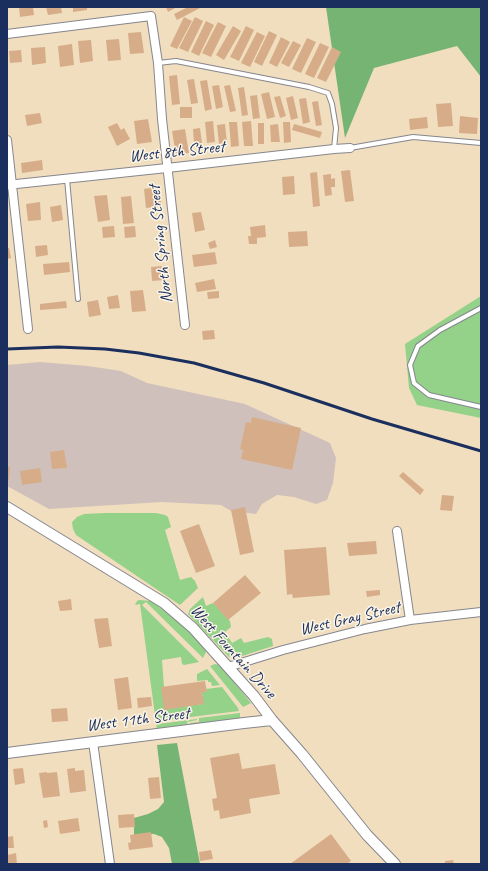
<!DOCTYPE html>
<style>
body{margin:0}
#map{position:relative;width:488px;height:871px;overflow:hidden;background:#f1debe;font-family:Caveat,sans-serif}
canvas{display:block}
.frame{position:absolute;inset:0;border:8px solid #1b2f5e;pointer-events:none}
</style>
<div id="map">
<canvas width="488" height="871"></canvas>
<div class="frame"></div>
</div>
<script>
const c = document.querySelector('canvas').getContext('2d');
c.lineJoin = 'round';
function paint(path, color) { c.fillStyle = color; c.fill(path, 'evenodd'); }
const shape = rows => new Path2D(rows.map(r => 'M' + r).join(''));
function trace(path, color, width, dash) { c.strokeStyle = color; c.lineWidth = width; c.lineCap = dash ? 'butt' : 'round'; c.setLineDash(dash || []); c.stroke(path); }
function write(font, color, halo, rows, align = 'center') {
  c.font = font + ' Caveat,sans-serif'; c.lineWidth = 3; c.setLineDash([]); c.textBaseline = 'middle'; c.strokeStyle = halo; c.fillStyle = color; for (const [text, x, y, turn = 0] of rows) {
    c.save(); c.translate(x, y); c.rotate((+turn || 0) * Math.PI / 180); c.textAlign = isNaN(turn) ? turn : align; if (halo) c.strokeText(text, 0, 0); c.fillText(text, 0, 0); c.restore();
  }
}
paint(shape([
 [40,362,88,366,121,371,147,383,245,404,330,443,336,458,333,483,327,500,316,504,294,497,277,495,262,504,256,514,231,511,221,505,162,502,49,509,7,486,7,365]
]), '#d0c0bc');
paint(shape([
 [481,296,481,418,417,405,409,388,405,344],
 [105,513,156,513,165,515,168,517,171,527,165,530,180,580,191,577,195,581,198,588,180,605,76,535,73,529,72,522,77,517,84,514],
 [203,597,206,606,213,603,230,621,231,627,225,632,232,643,241,638,244,643,268,637,272,639,273,646,239,657,229,657,188,614,190,609],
 [139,600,151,601,180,622,205,648,206,652,203,658,146,602,142,605,199,662,184,665,182,664,181,657,162,660,164,687,164,709,203,704,202,692,207,692,206,689,222,687,238,708,239,711,158,721,158,724,197,719,197,720,187,722,188,726,157,730,140,604,135,605,137,601],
 [215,664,220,665,251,703,243,707,210,666],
 [207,669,220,685,212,686,211,682,208,682,208,680,197,681,197,674],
 [240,713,240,718,190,725,190,723,199,722,199,718]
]), '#93d288');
paint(shape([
 [326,7,481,7,481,77,457,46,374,68,345,138],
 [177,743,200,864,172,864,169,848,162,837,154,834,134,835,134,818,148,814,158,809,164,802,157,745]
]), '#76b474');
paint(shape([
 [19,7,33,7,34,15,20,17],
 [46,7,61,7,62,13,48,15],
 [73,7,87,7,87,10,73,12],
 [166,7,177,7,168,12],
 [188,7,202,7,177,20,174,14],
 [184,17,192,21,177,49,170,46],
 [195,17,203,21,188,52,179,48],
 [206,21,214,25,199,56,191,52],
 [218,22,226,26,211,57,202,53],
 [233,26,241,31,224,60,216,55],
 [246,26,254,30,239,61,230,57],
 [269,31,277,35,262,66,254,62],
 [141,32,144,53,130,54,128,33],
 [257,32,265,36,250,67,241,63],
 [281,37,290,42,277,67,269,63],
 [307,38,316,42,301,73,292,69],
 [119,39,121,60,108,61,106,40],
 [91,40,93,61,80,63,78,41],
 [293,41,301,45,289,67,281,63],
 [320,43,329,47,314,78,305,74],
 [72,44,74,65,60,67,58,46],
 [45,47,46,63,32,65,31,48],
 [332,47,341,52,326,82,317,78],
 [21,50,22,62,10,63,9,51],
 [177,75,180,104,172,105,169,76],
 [194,79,198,103,191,104,187,80],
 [207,80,212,109,205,111,200,81],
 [219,85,223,107,216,109,212,86],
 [230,85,236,111,230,112,224,86],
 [244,87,248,115,242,116,238,88],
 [269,92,275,117,267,119,261,94],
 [257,95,260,118,253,119,250,96],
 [280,96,286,116,280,118,274,97],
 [293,96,298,118,291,120,286,98],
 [306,98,310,122,303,124,299,99],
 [318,101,322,125,316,126,312,102],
 [451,103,453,126,438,127,436,104],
 [180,107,192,107,192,118,180,118],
 [40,113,42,123,27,126,25,115],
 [460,116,478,118,477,134,459,133],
 [427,117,428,128,410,130,409,119],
 [148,119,152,142,137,144,134,121],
 [213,121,215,142,207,143,205,122],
 [251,121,253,146,244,146,242,122],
 [229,122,237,122,239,146,231,147],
 [283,122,290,122,291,142,284,143],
 [117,123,121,130,124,128,130,139,117,146,108,127],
 [258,123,264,123,264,144,258,144],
 [225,124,227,143,219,144,217,125],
 [278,124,280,142,271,142,270,125],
 [294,124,322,132,320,138,292,130],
 [200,128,202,143,194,144,193,129],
 [185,129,189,153,176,155,172,131],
 [42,160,43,170,22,173,21,163],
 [350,170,354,201,345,202,341,171],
 [317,172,320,206,313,207,310,173],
 [331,174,331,179,335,178,335,187,331,187,332,195,325,196,323,175],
 [294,176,295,194,283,195,282,177],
 [159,187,161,206,146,208,144,189],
 [107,195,110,220,98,222,94,196],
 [131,196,134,223,123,224,121,197],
 [40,202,41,220,28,221,26,204],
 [61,205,63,220,52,222,50,207],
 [201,212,205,230,195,232,192,213],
 [265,225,266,237,257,238,257,244,249,244,248,236,251,236,250,227],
 [114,226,115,237,103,238,102,227],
 [135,226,136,237,125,238,124,227],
 [307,231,308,246,289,247,288,232],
 [215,240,217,247,210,249,208,243],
 [47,245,48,255,36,257,35,246],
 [7,248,9,248,11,258,7,259],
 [215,252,217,264,194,267,192,255],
 [69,262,70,272,44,275,43,264],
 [162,266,163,280,152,281,151,267],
 [214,279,216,289,197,292,195,283],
 [143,290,146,311,132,312,130,291],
 [219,291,219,298,208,299,207,292],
 [118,295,120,308,109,309,107,297],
 [98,300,101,315,89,317,87,302],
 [66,301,67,308,40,310,40,304],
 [214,330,215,339,203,340,202,331],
 [252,417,301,428,292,470,241,459,243,450,240,449,246,422,251,423],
 [64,450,67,468,52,469,50,452],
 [7,466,10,467,9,480,7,479],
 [40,468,42,482,22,485,20,471],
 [403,472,424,490,420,495,399,476],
 [442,495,454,496,452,511,440,510],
 [245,507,254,552,240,555,231,510],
 [199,524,215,566,196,573,180,531],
 [376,541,377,554,349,556,347,543],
 [326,547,330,595,293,598,292,594,287,595,284,550],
 [245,575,261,593,228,620,213,603],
 [380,590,380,595,367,597,366,591],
 [71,599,72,610,60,611,58,601],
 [108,618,112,646,99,648,94,619],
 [128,677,132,708,118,710,114,679],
 [205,681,207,692,202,692,204,704,164,710,161,687],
 [151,697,152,706,138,708,137,698],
 [67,708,68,721,52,722,51,709],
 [239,753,242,769,275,764,280,794,249,799,251,813,220,819,219,810,214,811,212,799,217,798,210,758],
 [23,768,25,783,15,785,13,769],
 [75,768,75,771,84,770,86,791,70,793,67,769],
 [47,772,47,773,57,772,60,796,43,798,39,773],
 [159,777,161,798,150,799,148,778],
 [134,814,135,827,119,828,118,815],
 [78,818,80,831,60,834,58,821],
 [47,820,48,827,44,828,43,821],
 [151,832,153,847,129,850,128,843,131,842,130,835],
 [331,834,351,861,347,864,290,864],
 [13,836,14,848,7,848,7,837],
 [211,850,213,859,200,861,199,852],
 [16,853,17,864,7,864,7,855],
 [453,860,454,864,445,864,445,861]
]), '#d6ad88');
const service = shape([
 [158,63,176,61,309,87,328,93,332,104,336,128,334,149],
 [350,148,413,137,481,143],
 [67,179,78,299],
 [481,308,440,330,418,346,410,365,414,383,429,395,481,407]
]);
const minor = shape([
 [7,34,151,16,158,63,162,119,185,325],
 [7,140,28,329],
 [7,185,167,168,334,149,350,148],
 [397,531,410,620],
 [228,667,283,650,365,629,410,620,481,612],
 [93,742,110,864]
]);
const tertiary = shape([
 [7,507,164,603,193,628,254,696,272,720,302,754,367,835,395,864],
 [7,753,244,723,272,720]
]);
trace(service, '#86868e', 6);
trace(minor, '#86868e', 10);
trace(tertiary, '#86868e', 12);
trace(service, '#fff', 4);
trace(minor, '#fff', 8);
trace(tertiary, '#fff', 10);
trace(shape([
 [7,349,58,347,105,349,139,353,194,363,264,383,372,419,481,451]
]), '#1b2f5e', 3);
write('17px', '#1b2f5e', '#fcf5e5', [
 ["West 8th Street",177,152,-6],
 ["North Spring Street",161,244,-96],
 ["West Gray Street",350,619,-13],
 ["West Fountain Drive",233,652,48],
 ["West 11th Street",138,720,-7]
]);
</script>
